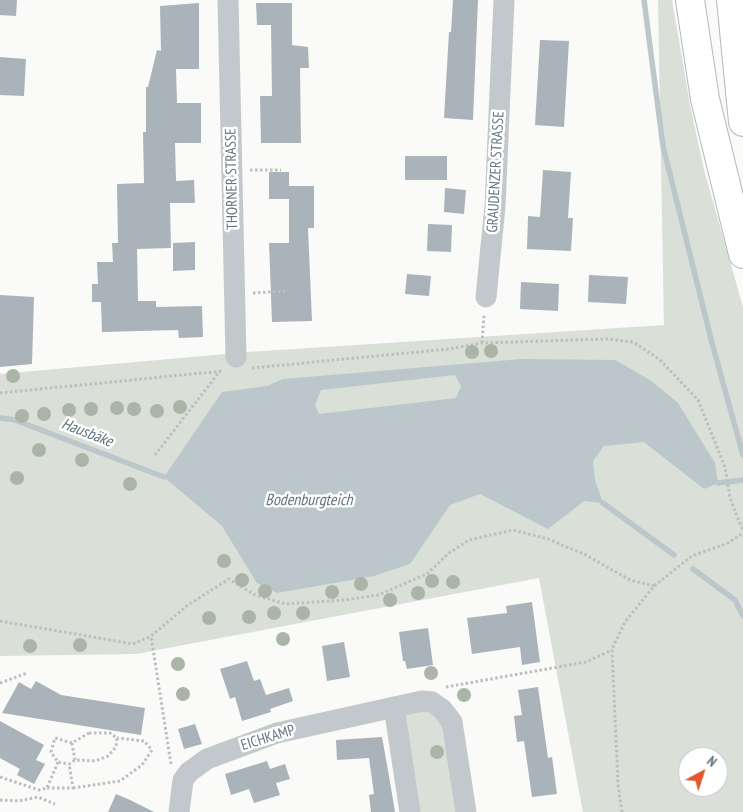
<!DOCTYPE html>
<meta charset="utf-8">
<style>
body{margin:0}
#map{position:relative;width:743px;height:812px;overflow:hidden;background:#fafaf8;font-family:"PT Sans Narrow",sans-serif}
canvas{display:block}
.north{position:absolute;left:678px;top:747px;width:50px;height:50px;box-sizing:border-box;background:#fff;border:1px solid #c1c8cd;border-radius:50%;rotate:40deg;font-size:14px;font-weight:700;line-height:20px;text-align:center;color:#657683}
.north::after{content:'';display:block;margin:auto;width:18px;height:22px;background:#e4572e;clip-path:polygon(50% 0,100% 100%,50% 72%,0 100%)}
</style>
<div id="map">
<canvas width="743" height="812"></canvas>
<div class="north">N</div>
</div>
<script>
const c = document.querySelector('canvas').getContext('2d');
c.lineJoin = 'round';
function paint(path, color) { c.fillStyle = color; c.fill(path, 'evenodd'); }
const shape = rows => new Path2D(rows.map(r => 'M' + r).join(''));
function trace(path, color, width, dash) { c.strokeStyle = color; c.lineWidth = width; c.lineCap = dash ? 'butt' : 'round'; c.setLineDash(dash || []); c.stroke(path); }
function write(font, color, halo, rows, align = 'center') {
  c.font = font + ' "PT Sans Narrow",sans-serif'; c.lineWidth = 5; c.setLineDash([]); c.textBaseline = 'middle'; c.strokeStyle = halo; c.fillStyle = color; for (const [text, x, y, turn = 0] of rows) {
    c.save(); c.translate(x, y); c.rotate((+turn || 0) * Math.PI / 180); c.textAlign = isNaN(turn) ? turn : align; if (halo) c.strokeText(text, 0, 0); c.fillText(text, 0, 0); c.restore();
  }
}
paint(shape([
 [658,0,672,0,690,105,704,170,743,307,743,812,583,812,539,578,136,654,0,656,0,374,248,352,664,325],
 [688,757,718,757,718,787,688,787],
 [394,707,442,709,466,812,410,812]
]), '#dadfd7');
paint(shape([
 [522,359,615,360,650,380,678,403,715,463,718,483,704,489,644,442,604,446,593,461,595,480,603,503,584,501,548,529,480,494,450,505,410,564,374,576,277,593,257,583,222,526,164,477,222,392,267,386,283,379],
 [455,375,461,386,456,398,319,414,315,405,321,390]
]), '#bbc7cb');
trace(shape([
 [644,0,663,146,712,343,743,455],
 [0,418,15,420,164,477],
 [718,483,743,480],
 [603,503,674,555],
 [693,569,735,600,743,616]
]), '#bbc7cb', 5.5);
paint(shape([
 [0,0,17,0,16,16,0,15],
 [453,0,478,0,473,120,444,118,449,32,451,32],
 [199,3,199,69,176,69,177,103,201,103,201,143,175,143,176,181,194,180,195,203,170,203,171,248,137,249,138,301,156,301,156,307,202,306,203,337,179,338,178,330,102,332,101,302,92,302,92,284,98,284,97,262,113,262,112,243,118,243,117,184,144,183,143,132,146,132,146,87,148,87,157,50,161,51,160,6],
 [256,3,292,3,292,45,308,47,309,68,300,68,301,143,261,143,260,96,272,96,271,25,257,25],
 [540,40,569,41,564,127,535,125],
 [0,57,26,59,24,96,0,95],
 [405,156,447,156,447,180,405,180],
 [543,170,571,172,568,218,573,218,571,251,527,249,528,216,540,217],
 [269,172,289,172,289,191,289,186,314,186,314,228,308,228,312,321,272,322,269,243,289,243,289,199,269,199],
 [445,188,466,190,464,214,444,212],
 [428,224,452,225,451,252,427,251],
 [195,242,195,270,173,271,173,243],
 [407,274,431,276,429,296,405,294],
 [589,275,628,277,626,304,588,302],
 [521,282,559,284,558,311,520,309],
 [0,295,34,297,32,364,0,367],
 [532,602,540,662,522,665,520,647,472,654,467,618,507,613,506,606],
 [428,628,433,665,407,669,405,661,403,661,399,632],
 [344,642,350,677,327,681,322,646],
 [247,661,254,681,260,679,266,695,289,688,293,701,270,709,271,712,242,721,235,697,230,699,220,669],
 [36,681,61,695,145,708,141,735,2,713,19,682,31,689],
 [538,687,548,758,552,757,557,794,532,797,524,741,517,742,514,716,522,715,518,690],
 [0,721,44,745,36,760,45,764,34,784,17,775,20,769,0,758],
 [195,724,202,744,184,749,178,729],
 [382,737,389,776,395,812,371,812,369,795,374,794,369,758,337,760,336,740],
 [267,761,270,769,285,764,290,779,276,783,280,795,254,803,249,789,231,795,225,774],
 [116,794,130,800,154,812,108,812]
]), '#aab3b9');
const highway = shape([
 [690,0,705,99,743,254],
 [731,0,743,122]
]);
trace(highway, '#b4b9bd', 30);
trace(shape([
 [250,170,281,170],
 [253,293,287,291],
 [482,343,484,315],
 [252,368,449,349,482,343,607,339,633,342,659,359,698,400,725,467,730,498,743,531],
 [0,393,223,371],
 [155,455,220,371],
 [0,621,133,644,151,636],
 [0,683,27,673],
 [446,687,586,662,612,650],
 [89,733,110,733,117,738,116,747,108,756,95,761,75,760,69,764,58,762,51,752,55,738,72,743,89,733],
 [72,743,75,760],
 [171,764,151,636,188,605,229,579,255,595,286,604,345,600,378,595,427,574,449,553,469,540,513,530,548,539,586,555,630,580,654,586],
 [0,777,39,790,47,788,58,762],
 [47,788,73,788,69,764],
 [73,788,120,781,142,765,152,750,144,741,117,738],
 [0,800,19,801,38,797,55,804],
 [622,812,618,785,612,649,625,622,654,586,692,556,728,543,743,533]
]), '#bbbfc2', 3, [2.5, 2.5]);
trace(shape([
 [228,0,236,357],
 [486,297,495,206,504,0],
 [394,707,410,812],
 [179,812,183,780,189,772,207,759,277,733,422,701,432,702,442,709,452,722,466,812]
]), '#c3c8cc', 21);
trace(highway, '#fff', 28);
c.fillStyle = '#aab4a7';
for (const [x, y] of [
 [491,351],
 [472,352],
 [13,376],
 [180,407],
 [117,408],
 [91,409],
 [134,409],
 [69,410],
 [157,411],
 [44,414],
 [22,416],
 [39,450],
 [82,460],
 [17,478],
 [130,484],
 [224,561],
 [242,580],
 [432,581],
 [453,582],
 [361,584],
 [265,591],
 [332,592],
 [418,593],
 [390,600],
 [274,613],
 [303,613],
 [249,617],
 [209,618],
 [283,639],
 [80,645],
 [30,646],
 [178,664],
 [431,673],
 [183,694],
 [464,695],
 [437,752]
]) { c.beginPath(); c.arc(x, y, 7, 0, 2 * Math.PI); c.fill(); }
write('15px', '#657683', '#fff', [
 ["GRAUDENZER STRASSE",496,172,-87],
 ["THORNER STRASSE",232,179,-91],
 ["EICHKAMP",268,738,-17]
]);
write('italic 16px', '#60757c', '#fff', [
 ["Hausbäke",87,433,21],
 ["Bodenburgteich",309,500]
]);
</script>
